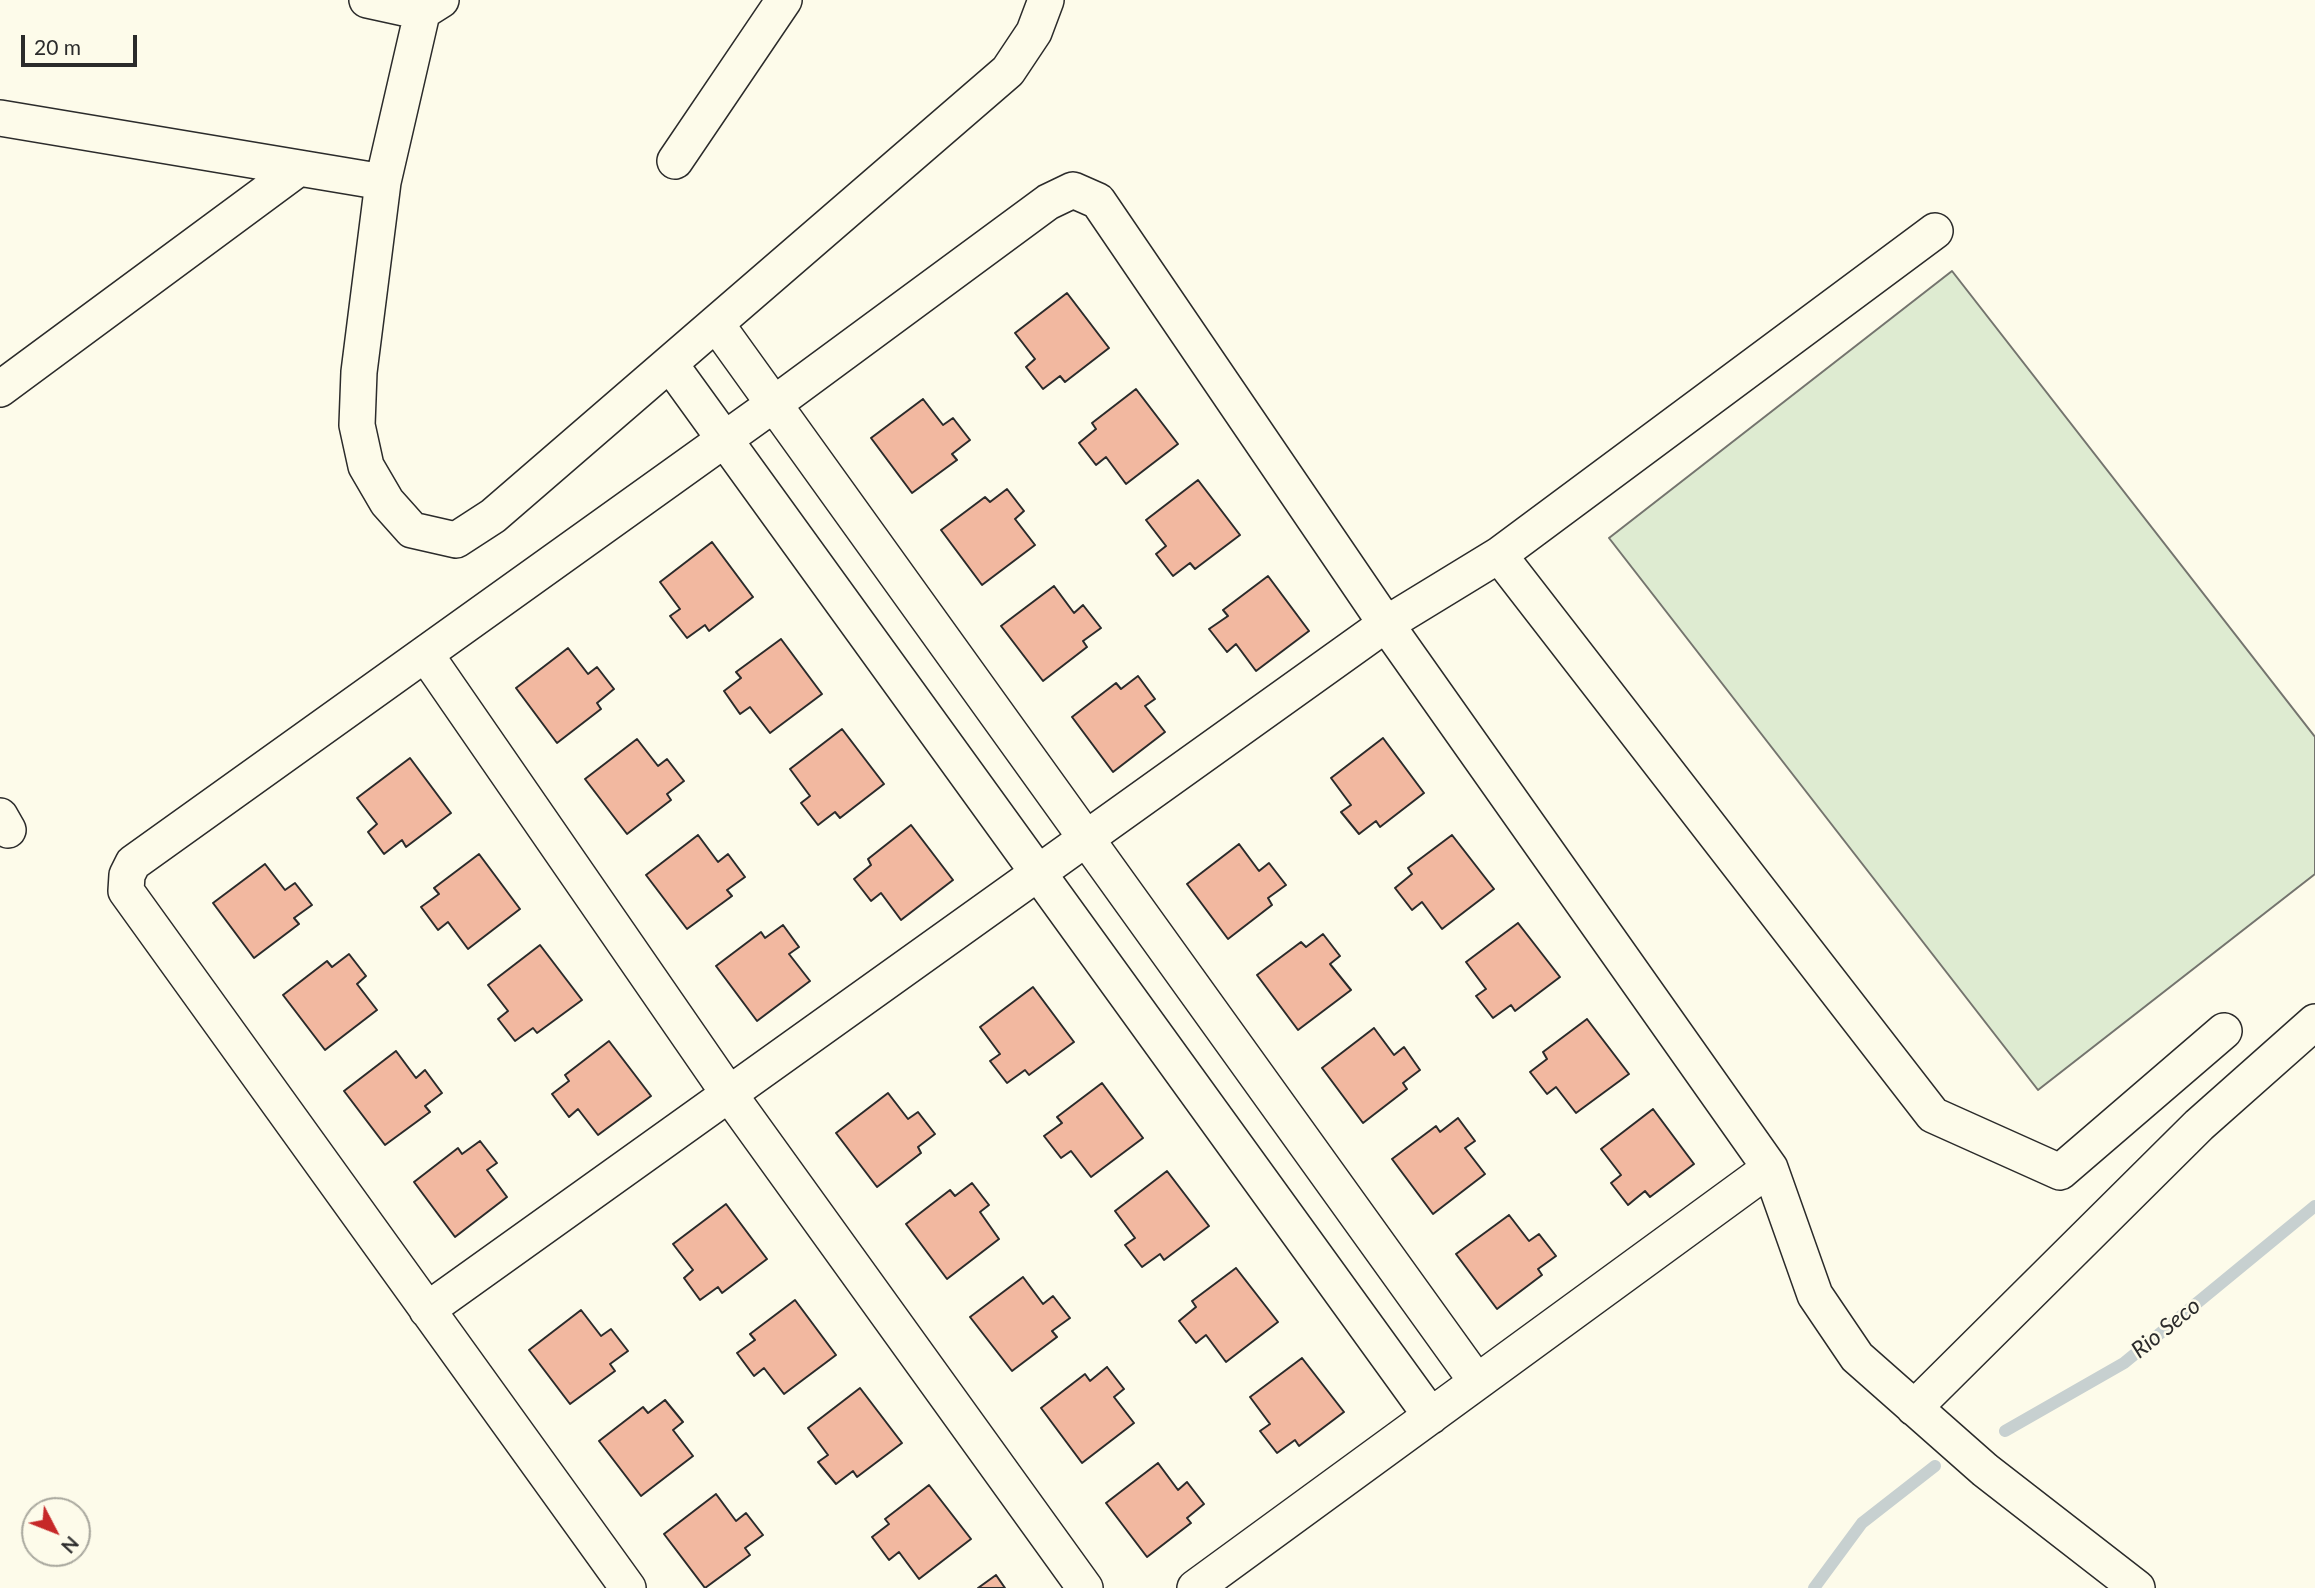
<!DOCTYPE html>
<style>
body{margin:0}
#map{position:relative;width:2315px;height:1588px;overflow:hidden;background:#fdfbea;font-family:Lato,sans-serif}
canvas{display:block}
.north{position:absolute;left:21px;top:1497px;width:70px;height:70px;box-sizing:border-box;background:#fdfbea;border:2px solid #a9a89e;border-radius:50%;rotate:132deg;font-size:19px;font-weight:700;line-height:28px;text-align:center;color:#2b2b2b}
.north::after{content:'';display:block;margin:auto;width:24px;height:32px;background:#c62828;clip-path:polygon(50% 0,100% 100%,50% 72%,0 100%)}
.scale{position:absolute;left:21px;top:35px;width:116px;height:32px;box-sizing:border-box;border:4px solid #2b2b2b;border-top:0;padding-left:9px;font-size:21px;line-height:24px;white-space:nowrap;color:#2b2b2b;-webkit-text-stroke:5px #fdfbea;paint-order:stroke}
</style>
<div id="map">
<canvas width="2315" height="1588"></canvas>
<div class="north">N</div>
<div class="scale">20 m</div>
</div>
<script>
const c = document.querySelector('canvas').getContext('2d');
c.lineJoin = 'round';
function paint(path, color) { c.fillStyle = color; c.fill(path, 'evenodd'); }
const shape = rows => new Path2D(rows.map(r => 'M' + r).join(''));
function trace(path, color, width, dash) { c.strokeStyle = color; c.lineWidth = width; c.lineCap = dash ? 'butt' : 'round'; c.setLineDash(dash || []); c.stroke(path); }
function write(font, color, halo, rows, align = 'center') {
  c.font = font + ' Lato,sans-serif'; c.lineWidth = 5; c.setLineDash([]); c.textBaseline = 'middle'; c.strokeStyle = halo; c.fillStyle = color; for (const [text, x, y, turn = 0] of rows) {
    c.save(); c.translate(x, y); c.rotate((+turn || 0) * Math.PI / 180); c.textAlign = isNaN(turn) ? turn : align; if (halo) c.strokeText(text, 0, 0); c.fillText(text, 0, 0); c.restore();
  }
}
const green = shape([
 [1952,271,2315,737,2315,874,2038,1090,1609,538,1952,271]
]);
paint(green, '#deebd1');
trace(green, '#74746e', 2);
trace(shape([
 [2005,1431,2124,1363,2315,1206],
 [1814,1588,1862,1523,1935,1466]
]), '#c7d0d0', 12);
const building = shape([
 [1067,293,1109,348,1065,382,1060,376,1043,389,1026,367,1035,359,1015,333,1067,293],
 [1136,389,1178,444,1126,484,1106,457,1096,465,1079,443,1096,429,1092,423,1136,389],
 [923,399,943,425,953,418,970,440,952,454,957,460,912,493,871,438,923,399],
 [1198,480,1240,535,1195,569,1190,563,1173,576,1156,554,1166,546,1146,520,1198,480],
 [1007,489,1024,511,1015,519,1035,545,982,585,941,530,985,497,990,502,1007,489],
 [712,542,753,597,709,631,705,625,687,638,670,616,680,609,660,582,712,542],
 [1268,576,1309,631,1256,671,1236,644,1227,652,1209,629,1228,616,1223,610,1268,576],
 [1054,586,1074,613,1083,605,1101,628,1083,641,1087,647,1043,681,1001,626,1054,586],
 [781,639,822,694,770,733,750,707,740,714,724,691,741,678,736,672,781,639],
 [568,648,588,674,597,667,614,689,597,703,601,709,557,743,516,688,568,648],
 [1138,676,1155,699,1145,706,1165,732,1113,772,1072,717,1116,683,1121,689,1138,676],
 [842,729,884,784,840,818,835,812,818,825,801,803,810,796,790,769,842,729],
 [1383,738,1424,793,1380,827,1376,821,1359,834,1341,812,1351,805,1331,778,1383,738],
 [637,739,658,766,667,759,684,781,667,794,671,800,627,834,585,779,637,739],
 [410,758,451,813,406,847,402,840,384,854,368,832,377,824,357,798,410,758],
 [911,825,953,880,901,920,881,893,871,901,854,879,871,865,868,859,911,825],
 [698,835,718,862,728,854,745,877,727,890,732,896,687,929,646,875,698,835],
 [1452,835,1494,889,1442,929,1422,902,1412,910,1395,888,1412,874,1408,868,1452,835],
 [1239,844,1259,871,1269,863,1286,885,1268,898,1272,905,1228,939,1187,884,1239,844],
 [479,854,520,909,468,949,448,922,438,930,421,907,439,894,434,888,479,854],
 [265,864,285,890,295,883,312,905,294,918,299,924,254,958,213,903,265,864],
 [1518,923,1560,977,1515,1011,1511,1005,1493,1018,1476,996,1486,989,1466,962,1518,923],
 [783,925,799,947,789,954,810,981,757,1021,716,966,761,932,765,938,783,925],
 [1323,934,1340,956,1330,964,1351,990,1298,1030,1257,975,1301,942,1306,947,1323,934],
 [540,945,582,1000,537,1033,533,1028,515,1041,498,1019,508,1011,488,985,540,945],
 [349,954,366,976,357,984,377,1010,325,1050,283,995,327,961,332,967,349,954],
 [1033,987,1074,1042,1029,1075,1025,1070,1007,1083,990,1061,1000,1054,980,1027,1033,987],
 [1587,1019,1629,1074,1576,1113,1556,1087,1547,1094,1530,1072,1547,1059,1543,1052,1587,1019],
 [1374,1028,1394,1055,1404,1047,1420,1070,1403,1083,1407,1089,1363,1123,1322,1068,1374,1028],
 [609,1041,651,1096,598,1135,578,1109,569,1117,552,1094,569,1081,565,1075,609,1041],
 [396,1051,416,1078,425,1070,442,1093,425,1106,430,1112,385,1145,344,1091,396,1051],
 [1102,1083,1143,1138,1091,1177,1071,1151,1061,1158,1044,1136,1062,1123,1057,1117,1102,1083],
 [888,1093,908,1119,918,1112,935,1134,918,1147,921,1153,877,1187,836,1133,888,1093],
 [1653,1109,1694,1164,1650,1197,1645,1191,1628,1205,1611,1183,1621,1175,1601,1149,1653,1109],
 [1458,1118,1475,1141,1465,1148,1485,1174,1433,1214,1392,1159,1436,1126,1440,1132,1458,1118],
 [480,1141,497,1163,487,1170,507,1197,455,1237,414,1182,458,1148,462,1154,480,1141],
 [1167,1171,1209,1226,1164,1260,1160,1254,1142,1267,1125,1245,1135,1238,1115,1211,1167,1171],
 [972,1183,989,1205,980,1212,999,1239,947,1279,906,1224,950,1190,955,1196,972,1183],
 [726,1204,767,1259,722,1293,718,1287,700,1300,684,1278,693,1270,673,1244,726,1204],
 [1509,1215,1529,1241,1539,1234,1556,1256,1538,1269,1542,1275,1497,1309,1456,1254,1509,1215],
 [1236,1268,1278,1322,1226,1362,1206,1335,1196,1343,1179,1321,1196,1307,1192,1301,1236,1268],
 [1023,1277,1043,1304,1053,1296,1070,1318,1052,1331,1057,1337,1012,1371,970,1317,1023,1277],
 [795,1300,836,1355,784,1394,764,1368,754,1376,737,1353,755,1340,750,1334,795,1300],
 [581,1310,601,1336,611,1329,628,1351,610,1364,615,1371,570,1404,529,1350,581,1310],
 [1302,1358,1344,1412,1299,1446,1295,1440,1277,1453,1260,1431,1270,1424,1250,1397,1302,1358],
 [1107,1367,1124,1389,1114,1397,1134,1423,1082,1463,1041,1408,1085,1374,1090,1381,1107,1367],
 [860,1388,902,1443,857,1477,853,1471,836,1484,818,1462,828,1455,808,1428,860,1388],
 [665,1400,683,1422,673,1430,693,1456,641,1496,599,1441,643,1407,648,1413,665,1400],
 [1158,1463,1178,1490,1187,1482,1204,1504,1187,1518,1191,1523,1147,1557,1106,1503,1158,1463],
 [929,1485,971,1539,919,1579,899,1552,889,1560,872,1537,889,1524,885,1519,929,1485],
 [716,1494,736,1521,746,1513,763,1535,745,1548,750,1555,705,1588,664,1534,716,1494],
 [996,1575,1005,1588,978,1588,996,1575]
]);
paint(building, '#f2b8a0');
trace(building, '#2b2b2b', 2);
const minor = shape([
 [367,0,422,12,441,0],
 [425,0,383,182,359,372,357,425,366,466,387,502,412,530,456,540,493,516,1008,71,1034,32,1046,0],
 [0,118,383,182],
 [675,161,784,0],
 [717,325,1477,1382],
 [670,364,1431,1416],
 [0,389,299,168],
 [1499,555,1933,1115,2060,1172,2224,1031],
 [426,655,729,1094,1085,1588],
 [0,816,8,830],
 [427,1310,1386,624,1499,555,1935,231],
 [1914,1408,2199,1125,2315,1022],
 [628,1588,126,891,127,875,133,863,774,404,1048,202,1073,190,1098,201,1386,624,1770,1168,1815,1295,1857,1357,1985,1470,2137,1588],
 [1195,1588,1770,1168]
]);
trace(minor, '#2b2b2b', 38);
trace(minor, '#fdfbea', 35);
write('italic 23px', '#2b2b2b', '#fdfbea', [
 ["Rio Seco",2166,1328,-39]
]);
</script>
